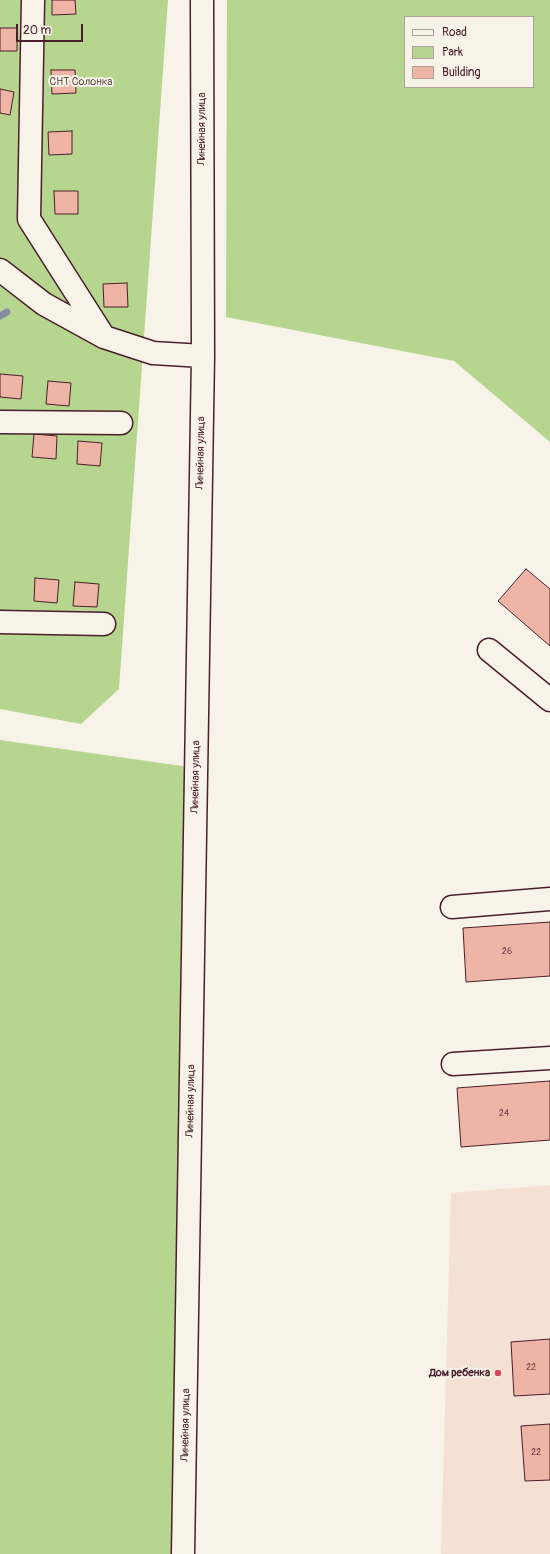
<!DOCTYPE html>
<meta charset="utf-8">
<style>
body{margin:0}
#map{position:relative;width:550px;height:1554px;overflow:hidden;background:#f7f3e8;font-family:Pangolin,sans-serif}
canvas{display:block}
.legend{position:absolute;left:404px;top:16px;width:130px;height:72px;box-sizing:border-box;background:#f7f3e8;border:1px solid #b29e9c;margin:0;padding:5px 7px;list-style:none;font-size:12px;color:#4a1f2b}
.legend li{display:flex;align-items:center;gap:8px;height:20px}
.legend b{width:20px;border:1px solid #b29e9c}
.scale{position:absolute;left:16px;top:24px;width:67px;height:18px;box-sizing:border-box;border:2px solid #4a1f2b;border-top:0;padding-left:5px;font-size:12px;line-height:14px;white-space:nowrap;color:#4a1f2b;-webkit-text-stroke:3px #f7f3e8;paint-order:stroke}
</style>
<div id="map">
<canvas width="550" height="1554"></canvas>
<ul class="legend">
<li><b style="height:5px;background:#f7f3e8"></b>Road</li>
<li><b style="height:11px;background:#b6d68f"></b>Park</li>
<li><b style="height:11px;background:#eeb5a7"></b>Building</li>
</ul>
<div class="scale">20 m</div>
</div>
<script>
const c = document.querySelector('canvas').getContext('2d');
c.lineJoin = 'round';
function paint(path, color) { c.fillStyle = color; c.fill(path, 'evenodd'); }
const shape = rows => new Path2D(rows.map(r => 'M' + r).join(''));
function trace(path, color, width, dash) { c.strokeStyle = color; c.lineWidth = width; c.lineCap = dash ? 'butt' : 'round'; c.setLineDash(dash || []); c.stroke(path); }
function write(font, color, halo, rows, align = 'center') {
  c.font = font + ' Pangolin,sans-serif'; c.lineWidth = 4; c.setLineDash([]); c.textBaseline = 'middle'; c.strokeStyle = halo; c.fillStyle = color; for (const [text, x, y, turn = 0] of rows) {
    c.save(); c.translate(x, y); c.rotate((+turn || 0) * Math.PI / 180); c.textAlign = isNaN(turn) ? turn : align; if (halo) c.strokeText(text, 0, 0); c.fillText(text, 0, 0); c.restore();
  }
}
paint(shape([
 [550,1185,550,1554,441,1554,451,1193]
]), '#f4e0d4');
paint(shape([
 [0,0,168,0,119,689,81,724,0,709],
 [227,0,550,0,550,442,454,361,226,317],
 [405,17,533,17,533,87,405,87],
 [0,740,196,768,183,1554,0,1554]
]), '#b6d68f');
trace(shape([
 [0,316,7,312]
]), '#878aa5', 7);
const building = shape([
 [52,0,75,0,76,14,52,15,52,0],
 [0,28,17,28,17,51,0,51,0,28],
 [51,70,75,70,76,93,52,94,51,70],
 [0,89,14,92,10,115,0,113,0,89],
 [72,131,72,154,49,155,48,132,72,131],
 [54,191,78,191,78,214,55,214,54,191],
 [127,283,128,307,104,307,103,284,127,283],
 [0,374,23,376,21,399,0,397,0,374],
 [48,381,71,383,69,406,46,404,48,381],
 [34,434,57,436,56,459,32,457,34,434],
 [78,441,102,443,100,466,77,464,78,441],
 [526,569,550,589,550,646,498,601,526,569],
 [35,578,59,580,57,603,34,601,35,578],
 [75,582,99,584,97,607,73,606,75,582],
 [550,922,550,976,466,982,463,928,550,922],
 [550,1081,550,1140,461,1147,457,1088,550,1081],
 [550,1339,550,1394,514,1396,511,1342,550,1339],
 [550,1424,550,1480,525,1481,521,1426,550,1424]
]);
paint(building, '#eeb5a7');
trace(building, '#4a1f2b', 1);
const minor = shape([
 [33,0,29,219,104,337],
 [0,270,44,304,104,337,153,353,203,356],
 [0,422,121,423],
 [0,622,104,624],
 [489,650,550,700],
 [452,907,550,899],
 [453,1064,550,1058],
 [183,1554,203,356,202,0]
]);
trace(minor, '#4a1f2b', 25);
trace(minor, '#f7f3e8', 22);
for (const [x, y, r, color] of [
 [498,1373,4,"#d1495b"]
]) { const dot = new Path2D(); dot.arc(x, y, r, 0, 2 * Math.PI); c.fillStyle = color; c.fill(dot); trace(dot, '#f7f3e8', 1.5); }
write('9px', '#73444a', null, [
 ["26",507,952],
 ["24",504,1114],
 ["22",531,1368],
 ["22",536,1453]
]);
write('11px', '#654d44', '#f7f3e8', [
 ["СНТ Солонка",81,82]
]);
write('11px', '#4a1f2b', '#f7f3e8', [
 ["Линейная улица",202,129,-90],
 ["Линейная улица",201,453,-89],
 ["Линейная улица",196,777,-89],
 ["Линейная улица",191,1101,-89],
 ["Линейная улица",186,1425,-89]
]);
write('bold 11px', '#4a1f2b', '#f7f3e8', [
 ["Дом ребенка",490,1373]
], 'right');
</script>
